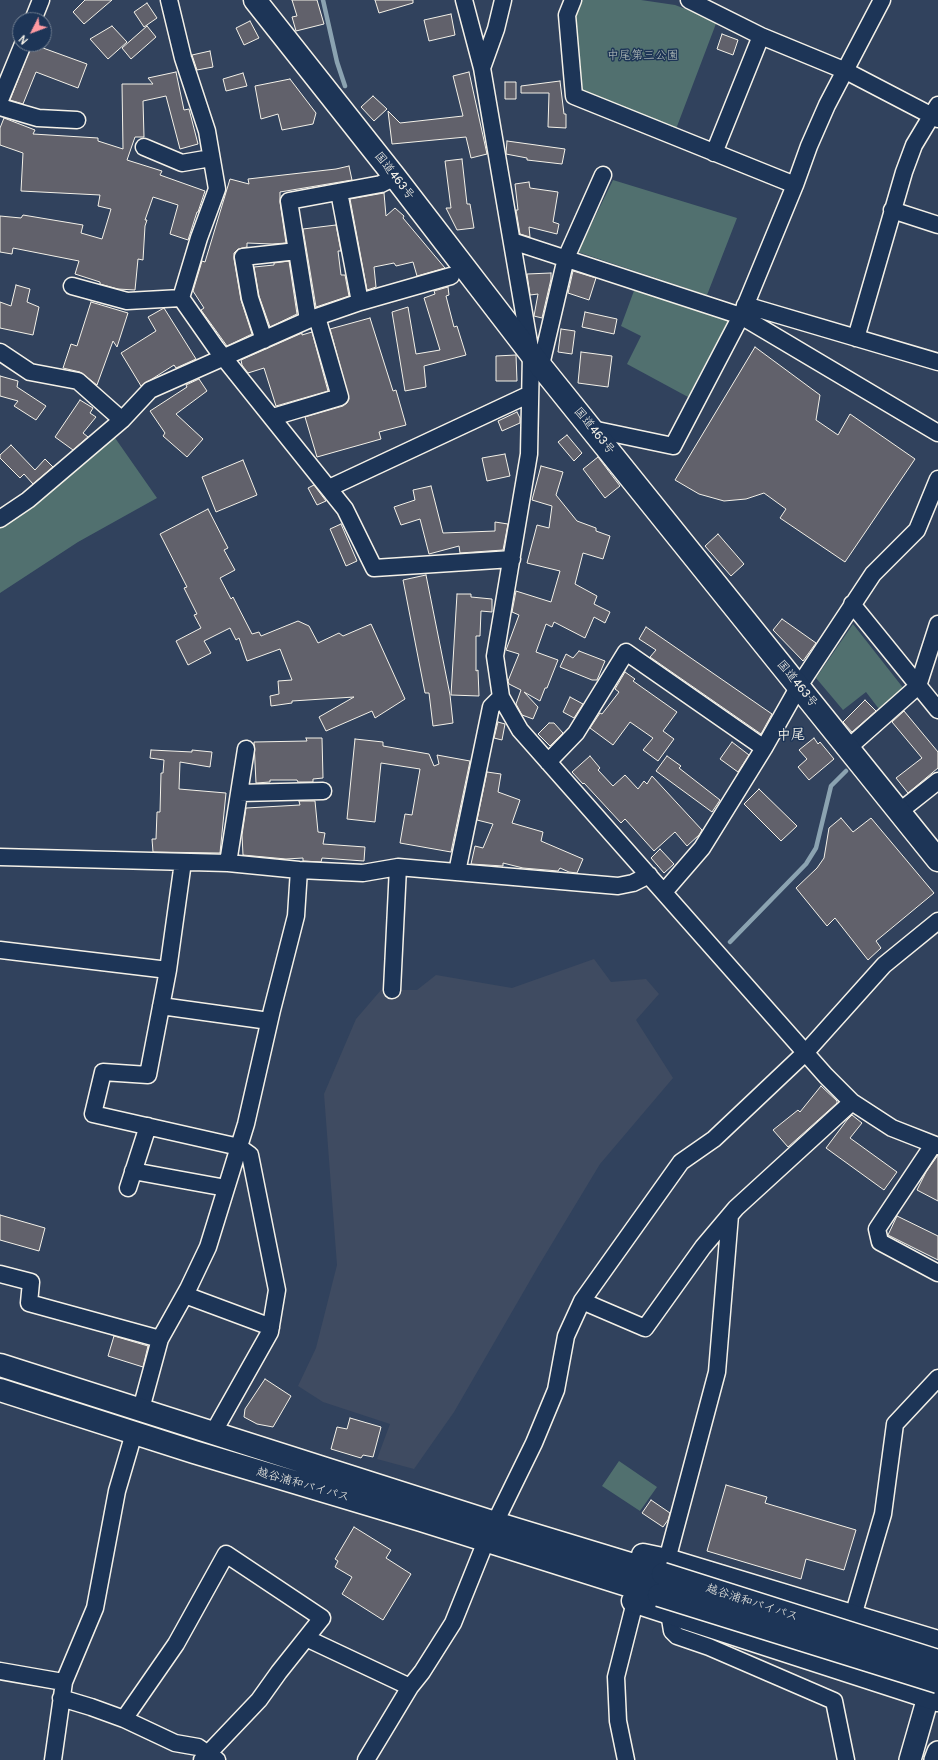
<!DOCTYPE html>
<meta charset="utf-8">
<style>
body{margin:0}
#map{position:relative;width:938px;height:1760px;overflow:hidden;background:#31425d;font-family:Pangolin,sans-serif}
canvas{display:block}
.north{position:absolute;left:12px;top:12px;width:40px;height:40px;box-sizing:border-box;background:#1d3557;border:1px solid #738091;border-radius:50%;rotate:228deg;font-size:11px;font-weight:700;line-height:16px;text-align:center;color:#f4f1e8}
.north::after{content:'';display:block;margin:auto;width:14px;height:18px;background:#ff9aa2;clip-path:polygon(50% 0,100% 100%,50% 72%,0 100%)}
</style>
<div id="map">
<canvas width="938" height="1760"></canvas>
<div class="north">N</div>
</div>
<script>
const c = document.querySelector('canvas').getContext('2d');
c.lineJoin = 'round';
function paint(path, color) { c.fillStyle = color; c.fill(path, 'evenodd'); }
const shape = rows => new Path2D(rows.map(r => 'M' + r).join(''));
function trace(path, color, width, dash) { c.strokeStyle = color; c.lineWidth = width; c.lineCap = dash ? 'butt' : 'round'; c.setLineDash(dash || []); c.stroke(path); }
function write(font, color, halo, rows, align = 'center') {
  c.font = font + ' Pangolin,"Klee One",sans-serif'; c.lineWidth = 3; c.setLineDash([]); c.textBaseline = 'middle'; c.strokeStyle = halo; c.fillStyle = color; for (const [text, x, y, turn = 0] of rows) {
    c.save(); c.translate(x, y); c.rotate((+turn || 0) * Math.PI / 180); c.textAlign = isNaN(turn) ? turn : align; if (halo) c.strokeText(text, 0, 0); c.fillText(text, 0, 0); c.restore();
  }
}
paint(shape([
 [594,959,611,982,646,979,659,994,636,1020,673,1078,600,1164,539,1265,454,1412,414,1469,377,1459,390,1424,323,1402,298,1386,316,1348,337,1265,324,1094,356,1019,381,990,417,990,436,975,512,988]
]), '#3f4b61');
paint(shape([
 [578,0,641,0,675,5,717,21,676,129,580,93,575,25],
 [613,180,737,218,707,295,578,252],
 [635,288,729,320,688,397,627,364,641,336,621,326],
 [113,435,157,498,78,542,0,593,0,523],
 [853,624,904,689,879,709,866,692,843,710,816,678],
 [0,1375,120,1412,119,1420,0,1383],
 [619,1461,657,1487,640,1511,602,1486]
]), '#51706f');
trace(shape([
 [323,0,337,62,345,86],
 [730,942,806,864,816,848,831,786,846,771]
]), '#8ba3b1', 4.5);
const building = shape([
 [85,0,112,0,84,24,73,12,85,0],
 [292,0,317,0,324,24,296,31,292,17,297,16,292,0],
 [375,0,413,0,413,3,379,13,375,0],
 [147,3,157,18,144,27,134,12,147,3],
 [451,14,455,35,429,41,424,20,451,14],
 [250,21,259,38,244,45,236,28,250,21],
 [112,26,127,42,108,59,90,39,112,26],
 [147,26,156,37,131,59,122,48,147,26],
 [722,34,738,40,733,55,717,49,722,34],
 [32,44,87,64,78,88,36,72,23,104,10,100,32,44],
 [210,51,213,67,197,70,192,55,210,51],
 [176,72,184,110,189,109,198,144,180,149,166,96,143,101,144,137,135,137,127,160,162,171,160,175,205,191,198,212,197,212,188,240,170,234,178,205,153,197,145,220,147,220,145,226,143,260,138,259,135,290,118,289,100,284,100,282,75,274,79,261,13,248,12,254,0,252,0,216,21,218,23,215,83,225,81,233,102,239,111,209,98,206,100,195,21,191,23,153,0,145,0,128,4,118,35,130,33,134,98,138,98,141,123,149,122,84,153,84,148,78,176,72],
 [469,72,487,154,471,158,466,137,392,144,388,111,400,123,463,116,453,76,469,72],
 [243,73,247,86,226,91,223,79,243,73],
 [290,79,316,113,313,124,282,130,278,114,261,119,255,86,290,79],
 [560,81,564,114,566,114,566,128,548,127,549,93,521,93,521,86,560,81],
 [505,82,516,82,516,99,505,99,505,82],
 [373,96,387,109,374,121,361,107,373,96],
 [507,141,565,149,562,164,527,160,527,158,506,154,507,141],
 [462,159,467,204,470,204,474,228,457,230,446,208,451,208,445,161,462,159],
 [349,166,352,180,280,192,280,202,286,243,272,244,247,243,247,247,238,249,234,253,234,259,241,300,252,334,227,346,201,310,204,308,193,291,202,261,205,262,230,179,249,184,248,179,336,169,349,166],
 [529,182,530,188,558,192,553,222,559,224,557,234,529,227,530,237,520,234,516,210,518,210,515,184,529,182],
 [384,193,386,216,395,208,404,216,403,218,445,268,417,276,413,262,396,266,394,263,374,267,376,287,367,290,350,199,384,193],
 [336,225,341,251,338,251,341,275,345,275,349,296,316,307,303,229,336,225],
 [289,261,297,314,270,327,259,296,254,267,274,265,274,263,289,261],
 [573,271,596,278,589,300,568,293,573,271],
 [551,273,551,279,542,318,534,316,538,294,530,295,527,274,551,273],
 [16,285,30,289,27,302,39,307,33,335,0,328,0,302,11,306,16,285],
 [448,287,449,295,446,296,454,327,457,326,466,355,424,366,426,387,405,391,392,312,408,307,416,354,440,350,424,298,435,294,434,291,448,287],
 [91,302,128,313,117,347,113,341,97,385,80,372,63,368,71,344,77,346,91,302],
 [164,308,196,359,176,368,174,365,141,386,121,353,156,331,148,317,164,308],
 [585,312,617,319,614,334,582,327,585,312],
 [370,318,393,391,396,390,406,425,379,432,381,439,317,457,305,417,343,406,347,403,349,399,330,329,370,318],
 [561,329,575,331,572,354,558,352,561,329],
 [312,332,328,391,276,406,264,368,248,373,242,365,241,360,302,333,302,335,312,332],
 [755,347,820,395,816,420,838,435,850,414,915,459,845,562,780,518,786,509,764,493,746,499,724,501,699,494,675,480,755,347],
 [581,352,612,356,608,387,578,383,581,352],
 [516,355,517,381,496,381,496,356,516,355],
 [0,376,18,381,17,387,46,406,36,420,14,406,18,401,0,396,0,376],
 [199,379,207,391,176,414,203,439,187,457,163,436,165,433,150,411,187,387,186,385,199,379],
 [80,400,93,408,90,413,96,417,83,433,88,437,73,450,55,437,80,400],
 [517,412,520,418,520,423,502,431,498,421,517,412],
 [567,435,582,453,574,461,558,442,567,435],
 [11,445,35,470,45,459,53,467,33,484,24,474,20,478,0,458,0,455,11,445],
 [505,454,510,476,487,481,482,458,505,454],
 [598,457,620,486,605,498,583,469,598,457],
 [243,460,257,495,216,512,202,477,243,460],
 [541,466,563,472,556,495,577,521,596,528,596,531,610,536,603,559,583,553,575,584,597,596,594,604,610,612,605,623,594,617,585,638,554,622,552,627,546,624,536,652,558,660,547,688,545,688,540,701,524,692,538,707,533,719,522,715,516,704,521,690,509,684,508,681,519,654,506,650,519,615,512,612,516,591,551,602,560,571,527,563,537,525,549,528,552,506,532,500,541,466],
 [314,485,326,501,317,505,308,488,314,485],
 [431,486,443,533,495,531,495,522,508,524,503,550,460,553,459,546,429,554,420,519,401,525,394,507,415,500,413,490,431,486],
 [208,509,228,548,224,550,235,570,220,578,231,599,233,597,252,634,259,632,261,636,298,621,309,626,318,643,339,633,343,636,371,624,405,699,375,718,372,711,326,731,319,717,354,697,292,701,292,703,271,706,270,696,279,694,278,681,292,680,280,649,247,661,239,638,236,640,230,628,204,641,211,653,188,665,176,641,201,628,194,615,197,614,184,588,187,587,160,534,208,509],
 [341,524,357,561,346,566,330,529,341,524],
 [718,534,744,564,731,576,705,546,718,534],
 [426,575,450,695,453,723,433,726,429,693,425,693,403,580,426,575],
 [457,594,471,594,471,597,492,599,492,612,481,611,480,636,476,636,476,671,478,670,479,696,451,695,457,594],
 [782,619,816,643,803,661,773,630,782,619],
 [646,627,772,714,761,734,650,657,656,650,639,639,646,627],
 [579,651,605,661,597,680,592,680,560,667,566,654,573,658,579,651],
 [625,672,635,679,633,681,677,712,663,731,674,739,658,761,643,750,653,738,630,722,613,745,590,728,600,713,602,714,619,692,615,689,625,672],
 [570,697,583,704,574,718,563,712,570,697],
 [865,700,876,711,852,732,843,722,865,700],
 [904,711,938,752,938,768,908,793,896,778,922,758,892,722,904,711],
 [498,722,505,724,502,740,494,738,498,722],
 [549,723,554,723,563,733,550,746,538,734,549,723],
 [306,738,322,738,323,778,313,779,313,782,298,782,297,780,270,780,270,782,256,783,254,742,307,741,306,738],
 [814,738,818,744,820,742,834,759,809,780,798,767,807,759,799,750,814,738],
 [355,739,383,742,383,746,429,754,434,766,439,764,437,755,470,761,451,852,400,843,405,814,412,815,420,769,381,763,375,822,347,819,355,739],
 [732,742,749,755,738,772,720,759,732,742],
 [151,750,192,752,192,750,212,752,210,767,180,762,179,789,226,793,220,853,153,852,152,839,156,839,157,812,160,812,161,773,163,773,164,760,150,758,151,750],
 [590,756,600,768,598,770,613,786,625,775,638,789,644,781,647,784,652,776,702,830,699,835,687,846,675,832,654,851,625,819,621,823,584,783,583,784,572,772,590,756],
 [667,756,681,766,679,768,720,800,712,812,656,771,667,756],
 [487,772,501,774,498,792,520,800,512,823,543,832,541,841,583,859,577,873,569,872,560,868,558,871,523,868,503,863,503,866,471,864,475,846,483,848,493,824,477,820,487,772],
 [759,789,797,826,781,841,744,804,759,789],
 [299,801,315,801,318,832,325,833,323,844,365,847,364,861,322,858,321,862,303,861,303,858,286,859,243,855,242,835,246,808,300,805,299,801],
 [841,818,853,832,871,818,934,893,876,941,881,948,868,960,835,918,827,926,796,888,817,868,824,858,829,828,841,818],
 [660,849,674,864,664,873,651,858,660,849],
 [821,1086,837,1101,837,1103,788,1147,773,1130,798,1110,800,1112,821,1086],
 [852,1115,862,1123,850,1138,897,1172,884,1190,826,1148,847,1120,852,1115],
 [938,1155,938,1201,917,1190,926,1172,938,1155],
 [0,1215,45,1228,39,1251,0,1240,0,1215],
 [897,1216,938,1236,938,1260,888,1235,897,1216],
 [114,1336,148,1346,143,1367,108,1356,114,1336],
 [265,1379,291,1396,273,1427,257,1424,244,1417,245,1409,265,1379],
 [350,1418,381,1427,373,1457,363,1455,361,1458,331,1449,337,1427,347,1429,350,1418],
 [726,1485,767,1497,765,1503,856,1530,844,1570,806,1559,801,1579,707,1551,726,1485],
 [651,1500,670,1513,668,1520,663,1527,642,1513,651,1500],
 [354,1527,391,1550,386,1558,411,1574,383,1620,342,1594,352,1577,335,1567,338,1561,335,1559,354,1527]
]);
paint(building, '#61616b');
trace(building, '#f4f1e8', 1);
const minor = shape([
 [169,0,183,58,207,131,217,189,199,238,181,298,216,348,345,509,374,568,512,559],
 [464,0,482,68,531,354,529,454,495,656,501,697,520,730,826,1076,852,1102,892,1128,938,1146],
 [573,0,567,15,574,96,795,185],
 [689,0,761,36,846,71,938,119],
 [33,20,41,0],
 [482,68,496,29,503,0],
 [0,100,23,44],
 [0,107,38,118,77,120],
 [144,147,182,163,211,158],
 [714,153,761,36],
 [339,192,360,302],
 [892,210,938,225],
 [512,241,741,316,938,433],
 [72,286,127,301,181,298],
 [745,305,938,362],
 [308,320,289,201,381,184,395,177],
 [856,338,904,172,914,145,938,105],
 [264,340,250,298,243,257,297,251],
 [0,352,30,372,78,381,122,420],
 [541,365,566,258,603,175],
 [273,417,340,397,317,317],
 [592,429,673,446,741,316,795,185,809,146,827,105,882,0],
 [329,488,530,394],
 [0,519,28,500,122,420,150,390,308,320,360,302,451,276],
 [852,604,938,710],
 [848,748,918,686,938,624],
 [548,762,576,733,626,652,764,748],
 [239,793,323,791],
 [900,811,938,781],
 [0,857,228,863,299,870,363,873,398,867,618,886,633,883,649,875],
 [183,862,168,970,148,1075,103,1072,93,1114,239,1147,250,1155,277,1290,270,1332,213,1433],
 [228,863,246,749],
 [457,872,491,707,501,697],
 [664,892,702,848,764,748,799,686,873,574,917,530,938,479],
 [0,950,168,970],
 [392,990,398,867],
 [161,1006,269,1021],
 [933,1145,877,1229,880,1242,938,1273],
 [133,1171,226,1188],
 [128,1188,148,1126],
 [0,1274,31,1282,29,1303,160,1339],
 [185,1295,271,1327],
 [582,1301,645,1328,703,1247,736,1208,852,1102],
 [141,1409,160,1339,188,1289,208,1247,246,1124,272,1010,296,916,299,870],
 [667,1560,717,1372,730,1215],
 [669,1613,672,1631,677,1636,709,1647,834,1701,846,1760],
 [853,1616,883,1514,895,1424,938,1378],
 [306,1638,410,1687],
 [0,1671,63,1682],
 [61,1698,91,1707,124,1719,175,1743,198,1747,217,1760],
 [124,1719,176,1644,226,1554,322,1618,279,1672,259,1700,202,1760],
 [53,1760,64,1682,95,1608,117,1491,134,1433],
 [366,1760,410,1687,422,1672,453,1623,486,1541,534,1443,556,1390,566,1336,582,1301,681,1162,714,1139,806,1052,884,965,938,921],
 [626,1760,618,1721,616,1677,635,1602]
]);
const major = shape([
 [910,1760,933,1680],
 [935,1760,938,1752]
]);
const highway = shape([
 [255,0,395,177,531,354,938,860],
 [0,1365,495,1523,663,1574],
 [0,1390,194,1452,421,1520,659,1595],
 [643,1555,667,1560,938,1642],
 [633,1601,938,1700]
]);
trace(minor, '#f4f1e8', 19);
trace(major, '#f4f1e8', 24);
trace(highway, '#f4f1e8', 25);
trace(minor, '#1d3557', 16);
trace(major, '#1d3557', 21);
trace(highway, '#1d3557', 22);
const highwayBridge = shape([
 [663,1574,938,1661],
 [659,1595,938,1682]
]);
trace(highwayBridge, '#f4f1e8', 25, []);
trace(highwayBridge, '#1d3557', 22);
write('12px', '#bbc4be', '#1d3557', [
 ["中尾第三公園",643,56]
]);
write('12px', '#f4f1e8', '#1d3557', [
 ["国道463号",394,176,52],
 ["国道463号",594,431,51],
 ["国道463号",797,684,51],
 ["越谷浦和バイパス",303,1485,16],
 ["越谷浦和バイパス",752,1603,18]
]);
write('bold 14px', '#f4f1e8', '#1d3557', [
 ["中尾",791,735]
]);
</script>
